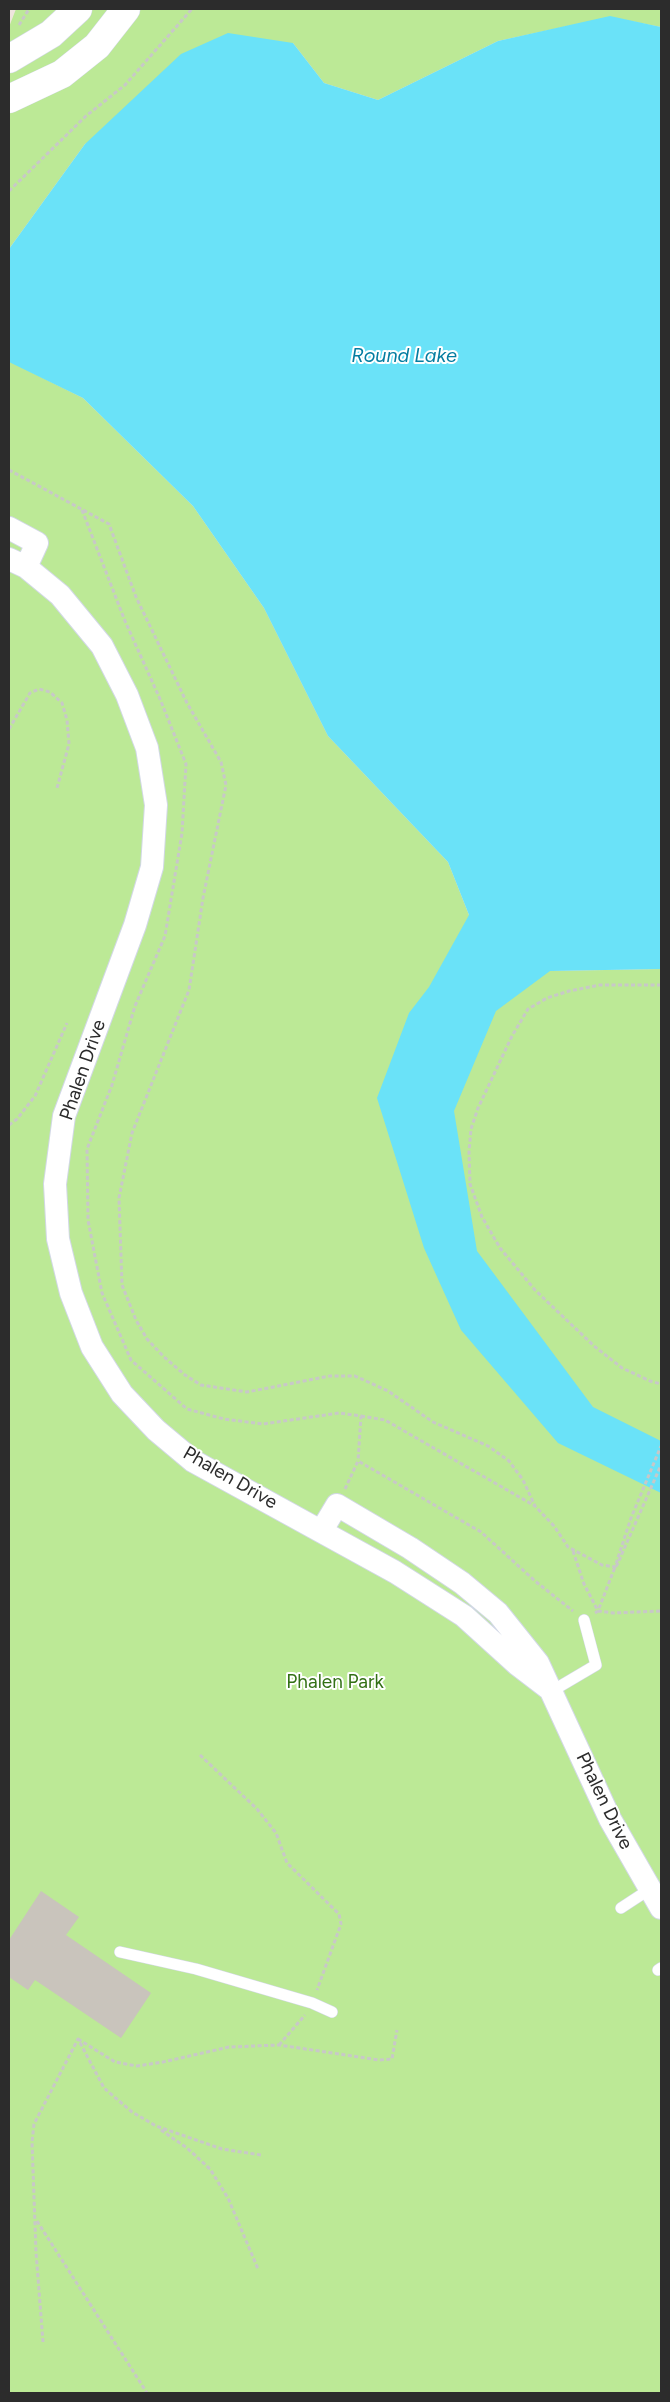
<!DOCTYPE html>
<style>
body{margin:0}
#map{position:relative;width:670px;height:2402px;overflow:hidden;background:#efe5dd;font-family:Figtree,sans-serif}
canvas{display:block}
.frame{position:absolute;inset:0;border:10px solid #2c2c2c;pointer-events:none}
</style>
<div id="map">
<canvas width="670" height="2402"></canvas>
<div class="frame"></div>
</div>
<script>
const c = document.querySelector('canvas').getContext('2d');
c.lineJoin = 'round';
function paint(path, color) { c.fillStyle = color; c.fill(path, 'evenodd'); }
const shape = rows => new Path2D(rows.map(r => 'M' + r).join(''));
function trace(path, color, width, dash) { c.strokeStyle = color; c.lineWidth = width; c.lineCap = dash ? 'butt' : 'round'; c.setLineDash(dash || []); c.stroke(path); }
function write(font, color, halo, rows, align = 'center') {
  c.font = font + ' Figtree,sans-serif'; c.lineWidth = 4; c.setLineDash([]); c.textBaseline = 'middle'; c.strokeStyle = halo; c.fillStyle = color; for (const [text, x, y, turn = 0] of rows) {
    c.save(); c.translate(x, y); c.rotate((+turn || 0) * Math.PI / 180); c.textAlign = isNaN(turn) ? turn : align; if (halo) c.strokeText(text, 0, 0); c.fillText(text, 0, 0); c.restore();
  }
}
paint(shape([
 [16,9,661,9,661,27,610,17,498,41,378,100,324,83,293,43,85,144,9,249,9,27],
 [9,361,83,398,193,506,264,608,328,736,448,862,469,915,550,971,661,969,661,2393,9,2393]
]), '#bce996');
paint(shape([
 [610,16,661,27,661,969,550,971,496,1011,454,1111,477,1251,593,1407,661,1441,661,1493,558,1443,461,1330,424,1248,377,1098,409,1013,429,987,469,915,448,862,328,736,264,608,193,506,83,398,9,362,9,249,85,144,181,54,228,33,293,43,324,83,378,100,498,41]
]), '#6ae2f8');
paint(shape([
 [41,1891,79,1917,66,1935,151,1993,121,2038,35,1980,28,1990,9,1977,9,1940]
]), '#c9c4bc');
const lane = shape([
 [552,1691,596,1665,584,1620],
 [621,1908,650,1889],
 [120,1952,196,1969,312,2003,332,2012],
 [658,1970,661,1968]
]);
const street = shape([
 [9,528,37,543,26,567],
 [9,559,26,567,60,595,102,646,127,695,147,748,156,805,152,867,135,925,64,1116,55,1184,58,1239,71,1293,92,1347,122,1394,156,1430,193,1461,395,1572,464,1616,518,1665,552,1691],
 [322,1530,337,1505,410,1548,462,1583,498,1613,538,1663,610,1819,661,1908]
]);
const secondary = shape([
 [9,59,51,34,78,9],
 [9,99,62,74,97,46,126,9]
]);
trace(lane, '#d2d8e6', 12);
trace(street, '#d2d8e6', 24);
trace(secondary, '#d2d8e6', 29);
trace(shape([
 [19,25,29,9],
 [9,191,86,116,125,85,192,9],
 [9,470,109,524,136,597,187,703,221,762,226,785,203,898,189,990,132,1133,119,1198,122,1285,136,1320,147,1339,164,1357,185,1375,201,1385,247,1392,330,1376,355,1376,388,1391,433,1422,488,1446,509,1461,523,1480,535,1506,554,1526,568,1547,602,1565,615,1567,631,1518,661,1446],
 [82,510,125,621,160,699,186,764,182,833,165,936,135,1006,112,1085,87,1149,88,1220,102,1293,131,1360,187,1409,224,1419,263,1424,339,1413,361,1416,358,1461],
 [9,729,30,693,39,689,50,692,62,703,67,720,69,744,57,788],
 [661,985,600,985,569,991,547,998,528,1009,512,1036,478,1108,471,1129,469,1152,470,1184,482,1217,500,1248,535,1290,594,1346,622,1368,650,1381,661,1384],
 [9,1125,17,1119,35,1096,67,1023],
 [361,1416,385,1420,535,1506],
 [345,1489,358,1461,481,1532,535,1581,573,1611],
 [573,1551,584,1584,598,1611,613,1613,661,1611],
 [595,1613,598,1611,615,1567,617,1565,661,1465],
 [200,1755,257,1809,276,1833,287,1863,339,1914,341,1924,317,1990],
 [78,2039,115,2062,137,2066,163,2062,229,2047,279,2045,379,2060,392,2059,397,2030],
 [279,2045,305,2015],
 [161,2130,187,2148,210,2169,228,2198,258,2269],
 [37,2221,147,2393],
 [43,2342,36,2252,32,2142,34,2124,78,2039,104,2088,132,2112,156,2126,222,2149,261,2155]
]), '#c8c8c8', 3, [4, 2.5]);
trace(lane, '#fff', 11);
trace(street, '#fff', 22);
trace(secondary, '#fff', 28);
write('19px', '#2c2c2c', '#fff', [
 ["Phalen Drive",83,1070,-71],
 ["Phalen Drive",230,1478,30],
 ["Phalen Drive",604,1801,64]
]);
write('19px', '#327015', '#fff', [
 ["Phalen Park",335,1682]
]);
write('italic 20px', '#047da1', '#fff', [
 ["Round Lake",404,356]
]);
</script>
